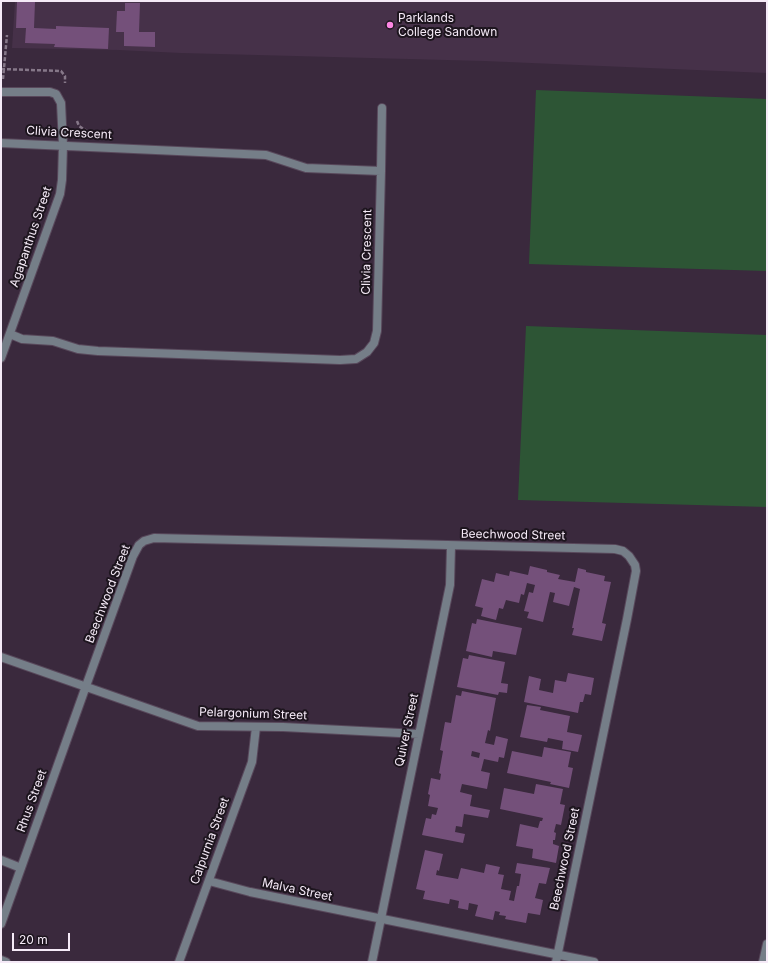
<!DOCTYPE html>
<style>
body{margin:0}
#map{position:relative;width:768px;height:963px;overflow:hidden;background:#3a293d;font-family:Inter,sans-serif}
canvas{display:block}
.frame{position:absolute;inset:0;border:2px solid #f5eaf7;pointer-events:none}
.scale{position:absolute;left:12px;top:933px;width:58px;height:18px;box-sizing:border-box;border:2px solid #f5eaf7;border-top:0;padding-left:5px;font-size:12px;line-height:14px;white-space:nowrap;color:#f5eaf7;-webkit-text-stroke:3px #1d151e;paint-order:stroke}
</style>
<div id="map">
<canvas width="768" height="963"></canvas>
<div class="frame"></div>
<div class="scale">20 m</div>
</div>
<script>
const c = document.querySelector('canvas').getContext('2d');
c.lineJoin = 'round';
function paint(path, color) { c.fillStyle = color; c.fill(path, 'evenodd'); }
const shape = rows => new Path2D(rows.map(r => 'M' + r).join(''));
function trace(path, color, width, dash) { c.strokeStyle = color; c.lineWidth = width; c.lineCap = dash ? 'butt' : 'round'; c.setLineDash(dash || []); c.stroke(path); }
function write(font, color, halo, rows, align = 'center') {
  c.font = font + ' Inter,sans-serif'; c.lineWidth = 4; c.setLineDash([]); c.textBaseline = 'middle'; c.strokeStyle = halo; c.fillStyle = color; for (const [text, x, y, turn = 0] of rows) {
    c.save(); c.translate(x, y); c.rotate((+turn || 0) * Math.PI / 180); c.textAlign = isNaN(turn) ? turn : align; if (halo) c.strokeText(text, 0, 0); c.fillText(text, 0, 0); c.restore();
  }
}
paint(shape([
 [15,1,767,1,767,73,484,61,181,53,119,50,12,48]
]), '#463149');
paint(shape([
 [536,90,767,99,767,271,529,264],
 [526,326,767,335,767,507,518,500]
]), '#2d5535');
paint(shape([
 [17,2,35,2,34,28,56,29,56,26,109,28,108,49,54,47,55,44,25,43,26,28,16,28],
 [125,3,140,3,139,32,155,32,155,47,124,46,124,32,116,32,117,11,125,11],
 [530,566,547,570,547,572,560,575,558,579,575,582,578,568,586,570,586,572,605,576,604,581,611,582,602,623,606,624,602,641,572,635,574,628,572,628,580,589,574,587,569,606,553,602,555,593,550,592,543,622,527,618,529,612,524,611,529,592,533,593,535,585,527,583,524,595,521,594,519,603,506,600,503,609,499,608,496,620,481,616,483,608,475,606,482,579,494,582,496,573,509,576,510,571,528,575],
 [477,619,522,628,516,655,493,651,492,657,466,651,472,623,476,624],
 [469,655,505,662,501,683,508,684,507,693,499,692,498,695,457,687,463,658,468,659],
 [568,673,594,678,591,695,585,694,583,702,580,702,578,713,524,702,529,676,541,679,539,690,553,693,555,680,566,682],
 [462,691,496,698,490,731,488,730,485,743,494,745,496,736,508,739,504,758,499,757,498,762,484,759,481,771,490,773,487,789,462,784,460,792,472,795,470,806,490,810,488,818,464,814,462,827,456,826,455,832,465,834,463,843,422,835,426,818,431,819,432,814,436,815,438,808,428,806,430,795,428,794,431,778,440,780,441,774,439,773,443,751,440,750,445,722,451,723,456,695,461,696],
 [472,751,480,753,479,758,471,756],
 [527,705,541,707,540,710,570,716,567,732,582,735,578,752,562,749,563,741,548,738,547,742,520,737],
 [544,747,571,752,568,767,573,768,569,788,550,784,551,782,507,773,512,751,542,757],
 [536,784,563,789,560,804,565,805,561,825,556,824,554,832,556,833,555,840,553,840,553,844,559,846,556,863,532,858,533,849,516,846,520,824,538,828,540,821,542,821,543,818,500,809,504,788,534,794],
 [425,850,443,854,439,871,437,870,436,875,458,879,461,868,484,873,486,864,500,867,498,874,504,875,501,889,511,891,509,900,514,901,517,886,519,886,521,874,515,873,517,863,550,868,546,884,539,883,535,898,543,900,540,915,528,913,526,923,505,919,506,916,499,915,500,912,495,911,493,920,475,916,478,905,469,903,468,910,458,908,459,901,450,899,449,904,423,899,425,891,416,889]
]), '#74507a');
const service = shape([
 [1,92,50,92,56,94,61,103,63,145]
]);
const minor = shape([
 [1,143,266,155,306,168,381,171,377,331,374,343,367,352,356,359,340,360,98,351,78,349,53,341,22,339,10,334],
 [381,171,382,108],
 [1,358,60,194,62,180,63,145],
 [1,657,198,726,283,727,419,734],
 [1,860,21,868],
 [209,881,250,892,594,962],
 [1,924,86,686,133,556,139,545,144,541,154,538,615,549,623,551,629,556,635,565,636,571,627,619,556,962],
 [1,960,6,962],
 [179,962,252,762,256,727],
 [372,962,450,585,451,546],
 [763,962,767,944]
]);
trace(service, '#58485b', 10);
trace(minor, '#58485b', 10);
trace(shape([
 [1,69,61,71,65,76,65,83],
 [3,79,7,35],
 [77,121,79,126,90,133]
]), '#867889', 2.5, [4, 2]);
trace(service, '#757e88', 8);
trace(minor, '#757e88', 8);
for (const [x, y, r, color] of [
 [390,25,4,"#fc86e3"]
]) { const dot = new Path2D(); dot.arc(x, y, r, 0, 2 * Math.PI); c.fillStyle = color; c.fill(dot); trace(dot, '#1d151e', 1.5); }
write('12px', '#f5eaf7', '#1d151e', [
 ["Parklands",398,18],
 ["College Sandown",398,32]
], 'left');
write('12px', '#f5eaf7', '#1d151e', [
 ["Clivia Crescent",69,133,3],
 ["Agapanthus Street",31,237,-71],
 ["Clivia Crescent",367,252,-89],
 ["Beechwood Street",513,535,1],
 ["Beechwood Street",108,594,-69],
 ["Pelargonium Street",253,714,2],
 ["Quiver Street",407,730,-78],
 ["Rhus Street",32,801,-70],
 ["Calpurnia Street",210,841,-70],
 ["Beechwood Street",565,859,-78],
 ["Malva Street",297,890,12]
]);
</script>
